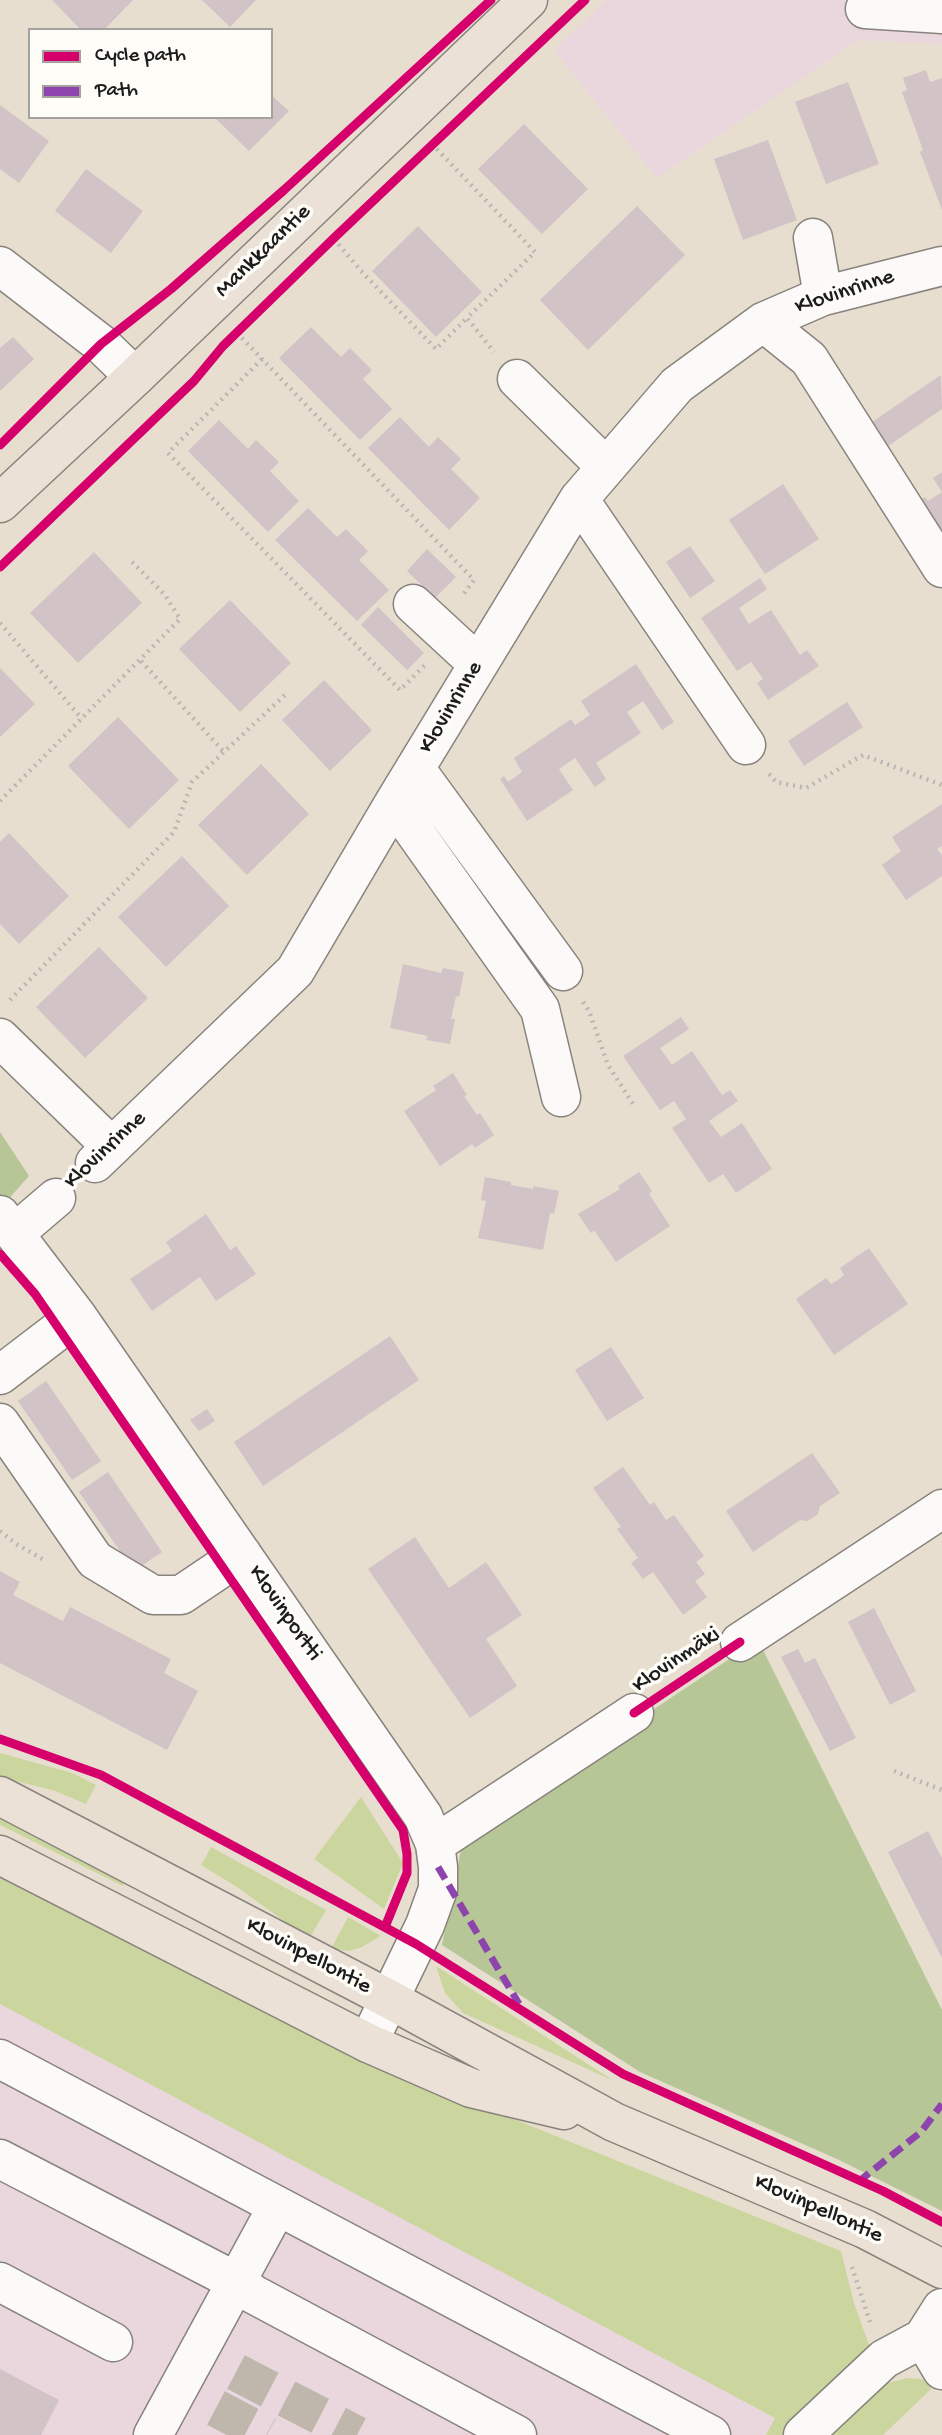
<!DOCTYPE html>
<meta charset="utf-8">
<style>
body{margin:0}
#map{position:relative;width:942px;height:2435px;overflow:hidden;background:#e8ded0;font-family:"Gochi Hand",sans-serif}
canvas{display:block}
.legend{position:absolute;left:28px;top:28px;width:245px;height:91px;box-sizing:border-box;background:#fdfcf7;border:2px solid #a3a29f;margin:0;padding:9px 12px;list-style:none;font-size:21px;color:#1c1c1c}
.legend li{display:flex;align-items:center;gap:14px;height:35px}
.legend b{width:35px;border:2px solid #a3a29f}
</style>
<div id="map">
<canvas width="942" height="2435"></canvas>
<ul class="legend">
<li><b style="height:9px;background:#d6006c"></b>Cycle path</li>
<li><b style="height:9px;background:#8e44ad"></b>Path</li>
</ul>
</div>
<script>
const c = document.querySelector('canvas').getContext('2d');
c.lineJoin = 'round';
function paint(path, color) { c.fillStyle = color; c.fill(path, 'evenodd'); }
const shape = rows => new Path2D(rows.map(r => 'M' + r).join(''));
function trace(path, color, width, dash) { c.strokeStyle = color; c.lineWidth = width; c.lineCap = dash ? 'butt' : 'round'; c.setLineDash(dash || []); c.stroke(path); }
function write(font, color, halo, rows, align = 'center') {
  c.font = font + ' "Gochi Hand",sans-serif'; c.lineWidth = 7; c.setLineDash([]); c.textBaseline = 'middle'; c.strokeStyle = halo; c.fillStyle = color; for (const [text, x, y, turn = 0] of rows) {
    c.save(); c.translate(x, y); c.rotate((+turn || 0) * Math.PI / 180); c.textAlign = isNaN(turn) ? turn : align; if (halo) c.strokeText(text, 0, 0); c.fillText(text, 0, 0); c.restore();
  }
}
paint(shape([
 [607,0,942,0,942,44,858,40,657,178,554,50],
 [0,2004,318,2173,775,2418,766,2435,0,2435]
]), '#ead7de');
paint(shape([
 [0,1753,72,1773,96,1785,86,1804,55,1791,0,1777],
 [361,1797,403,1863,384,1909,314,1859],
 [0,1810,125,1875,123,1886,0,1825],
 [211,1847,326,1910,309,1939,237,1887,201,1865],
 [0,1866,360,2057,841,2251,854,2303,870,2348,784,2435,766,2435,775,2418,0,2004],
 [348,1917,381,1936,362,1947,349,1951,331,1949],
 [436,1966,614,2081,463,2013,445,1993],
 [907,2378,928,2380,931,2389,883,2435,820,2435,885,2384]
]), '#cbd69e');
paint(shape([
 [0,1132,29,1176,5,1203,0,1198],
 [758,1640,942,2010,942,2211,837,2159,640,2072,442,1945,464,1835]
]), '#b6c696');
paint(shape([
 [52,0,133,0,104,30,81,30],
 [202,0,256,0,230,27],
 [926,70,930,82,942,78,942,210,920,152,923,150,902,92,907,90,903,78],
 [848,82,879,164,826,184,795,102],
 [271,95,289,111,249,151,214,117,271,117],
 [0,105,49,141,19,183,0,169],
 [524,124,588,189,542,234,478,169],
 [768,140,797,220,743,240,714,159],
 [86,169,143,211,111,253,55,211],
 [637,206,685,255,588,350,540,300],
 [418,226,482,292,436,337,372,271],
 [311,327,341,357,350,348,372,370,363,379,392,409,360,440,279,358],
 [13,337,34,359,0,391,0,348],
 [941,375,942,409,885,448,869,424],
 [400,417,429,447,438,437,461,459,451,469,480,498,449,530,368,448],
 [219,420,248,449,256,440,279,462,270,471,299,501,268,532,188,451],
 [942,472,942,492,933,478],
 [783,484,819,539,765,574,729,520],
 [942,492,942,532,920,500,925,497,928,501],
 [308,508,337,537,346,529,368,551,359,560,389,590,357,621,275,540],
 [690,546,715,581,690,598,666,562],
 [427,549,456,577,435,598,407,571],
 [94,552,142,603,78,663,30,613],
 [760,578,767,589,739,608,749,624,771,610,800,655,807,650,819,666,768,700,757,683,763,679,751,662,737,671,701,618],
 [230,600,291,663,240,712,179,649],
 [378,607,424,653,407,670,361,625],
 [636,664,674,722,662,730,643,701,627,712,641,733,596,763,606,779,595,787,575,758,559,769,573,790,527,821,500,779,504,776,508,782,522,772,514,758,571,719,575,725,590,715,581,701],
 [0,668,35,704,0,737],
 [324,680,372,730,330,771,282,720],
 [847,702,863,727,804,766,788,741],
 [118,717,179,780,129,829,68,766],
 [261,764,309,814,247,875,198,825],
 [942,804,942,846,937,849,942,855,942,876,906,900,882,865,901,851,892,837],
 [9,833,69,896,19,944,0,924,0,842],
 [182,856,229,906,166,967,118,917],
 [99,947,148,998,85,1058,36,1007],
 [403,964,441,973,443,968,464,972,459,997,456,996,451,1019,455,1019,450,1044,426,1040,428,1036,390,1028],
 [681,1017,689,1029,660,1048,672,1065,692,1051,722,1095,730,1090,738,1101,709,1121,721,1137,742,1123,772,1169,736,1193,723,1174,709,1183,672,1128,686,1119,674,1101,660,1110,623,1056],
 [453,1073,467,1095,464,1096,477,1115,480,1113,494,1135,475,1148,472,1144,440,1166,404,1111,436,1090,433,1086],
 [639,1172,652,1191,649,1194,670,1226,616,1262,594,1230,591,1233,578,1214,620,1189,618,1186],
 [485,1177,511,1182,511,1185,533,1189,533,1186,559,1191,554,1214,550,1213,543,1250,478,1238,486,1201,481,1200],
 [206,1214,230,1250,236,1246,256,1274,216,1301,200,1277,152,1311,130,1279,172,1251,166,1242],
 [869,1248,908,1304,834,1355,796,1299,826,1278,831,1284,838,1280,844,1275,840,1268],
 [390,1336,419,1380,263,1486,234,1442],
 [611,1347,644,1398,607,1421,575,1370],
 [46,1381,101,1461,72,1480,18,1401],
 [207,1409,215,1421,199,1431,190,1420],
 [812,1453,840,1493,820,1506,818,1514,808,1521,800,1520,753,1552,726,1511],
 [623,1467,650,1505,654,1502,666,1520,674,1515,704,1556,696,1562,705,1574,695,1581,707,1597,683,1615,653,1572,643,1579,631,1563,638,1558,617,1529,621,1527,593,1488],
 [108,1472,162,1552,134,1571,79,1492],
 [415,1537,449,1588,486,1562,522,1615,486,1639,517,1686,470,1718,368,1569],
 [0,1571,20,1582,13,1595,63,1621,70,1607,171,1659,164,1673,198,1691,167,1750,0,1663],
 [874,1608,916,1691,890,1705,848,1622],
 [798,1649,805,1663,815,1658,856,1738,830,1751,781,1657],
 [928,1831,942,1858,942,1958,888,1852],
 [0,2369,59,2400,41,2435,0,2435]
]), '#d1c3c6');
trace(shape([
 [236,2372,357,2435],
 [216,2408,267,2435]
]), '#bfb7ac', 38, [38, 19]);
const minor = shape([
 [865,9,942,14],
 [813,238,823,296],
 [0,266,101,344,135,377],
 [763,322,809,359,942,568],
 [517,379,606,467],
 [579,499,746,745],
 [413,604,478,664],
 [415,768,563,971],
 [394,803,540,1009,561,1097],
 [0,1038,112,1147],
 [95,1163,295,971,394,803,579,499,677,385,763,322,823,296,942,266],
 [0,1215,77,1316,423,1816,435,1844,438,1867,438,1889,425,1925,368,2043],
 [15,1233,56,1198],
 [0,1375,77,1316],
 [0,1423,95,1560,153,1595,181,1595,242,1554],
 [740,1642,942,1509],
 [435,1844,634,1713],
 [0,2059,711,2435],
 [0,2159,237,2282,253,2294,517,2435],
 [0,2282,113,2342],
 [923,2338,942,2370],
 [153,2435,277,2207],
 [803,2435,884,2359,923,2338,942,2308]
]);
const major = shape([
 [0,503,135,377,528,0],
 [0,1796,389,1999,614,2122,865,2229,942,2269],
 [0,1855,368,2043,471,2088,564,2110]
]);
trace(minor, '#88837c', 41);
trace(major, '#88837c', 41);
trace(shape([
 [432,144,535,252,467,318,494,352],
 [334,239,362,272,436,349,467,318],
 [237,333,474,580,462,596],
 [262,359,168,453,400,690,425,665],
 [0,623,82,719],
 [141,661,224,752],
 [769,774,776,782,806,788,863,755,942,785],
 [0,801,180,619,165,595,132,562],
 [10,1000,174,832,192,782,288,692],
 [583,1002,589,1011,608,1065,635,1107],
 [0,1531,16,1544,46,1561],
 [894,1771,942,1790],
 [852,2267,870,2322]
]), '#b8b7b4', 4.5, [2, 5]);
trace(minor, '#fcfaf8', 38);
trace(major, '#ebe1d6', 38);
trace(shape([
 [438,1867,519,2004],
 [858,2182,921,2132,942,2104]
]), '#8e44ad', 7, [14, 7]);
trace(shape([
 [0,445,101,344,171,289,284,190,491,0],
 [0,567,194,381,223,346,334,238,585,0],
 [0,1254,35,1294,403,1830,407,1854,407,1873,385,1927],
 [634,1713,740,1642],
 [0,1739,101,1775,416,1944,623,2074,883,2191,942,2222]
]), '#d6006c', 9);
write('23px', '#1c1c1c', '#fdfcf7', [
 ["Mankkaantie",264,252,-44],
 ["Klovinrinne",845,293,-18],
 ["Klovinrinne",452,708,-59],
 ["Klovinrinne",106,1151,-43],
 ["Klovinportti",284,1614,55],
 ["Klovinmäki",677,1661,-34],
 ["Klovinpellontie",308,1957,28],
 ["Klovinpellontie",818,2210,24]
]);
</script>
